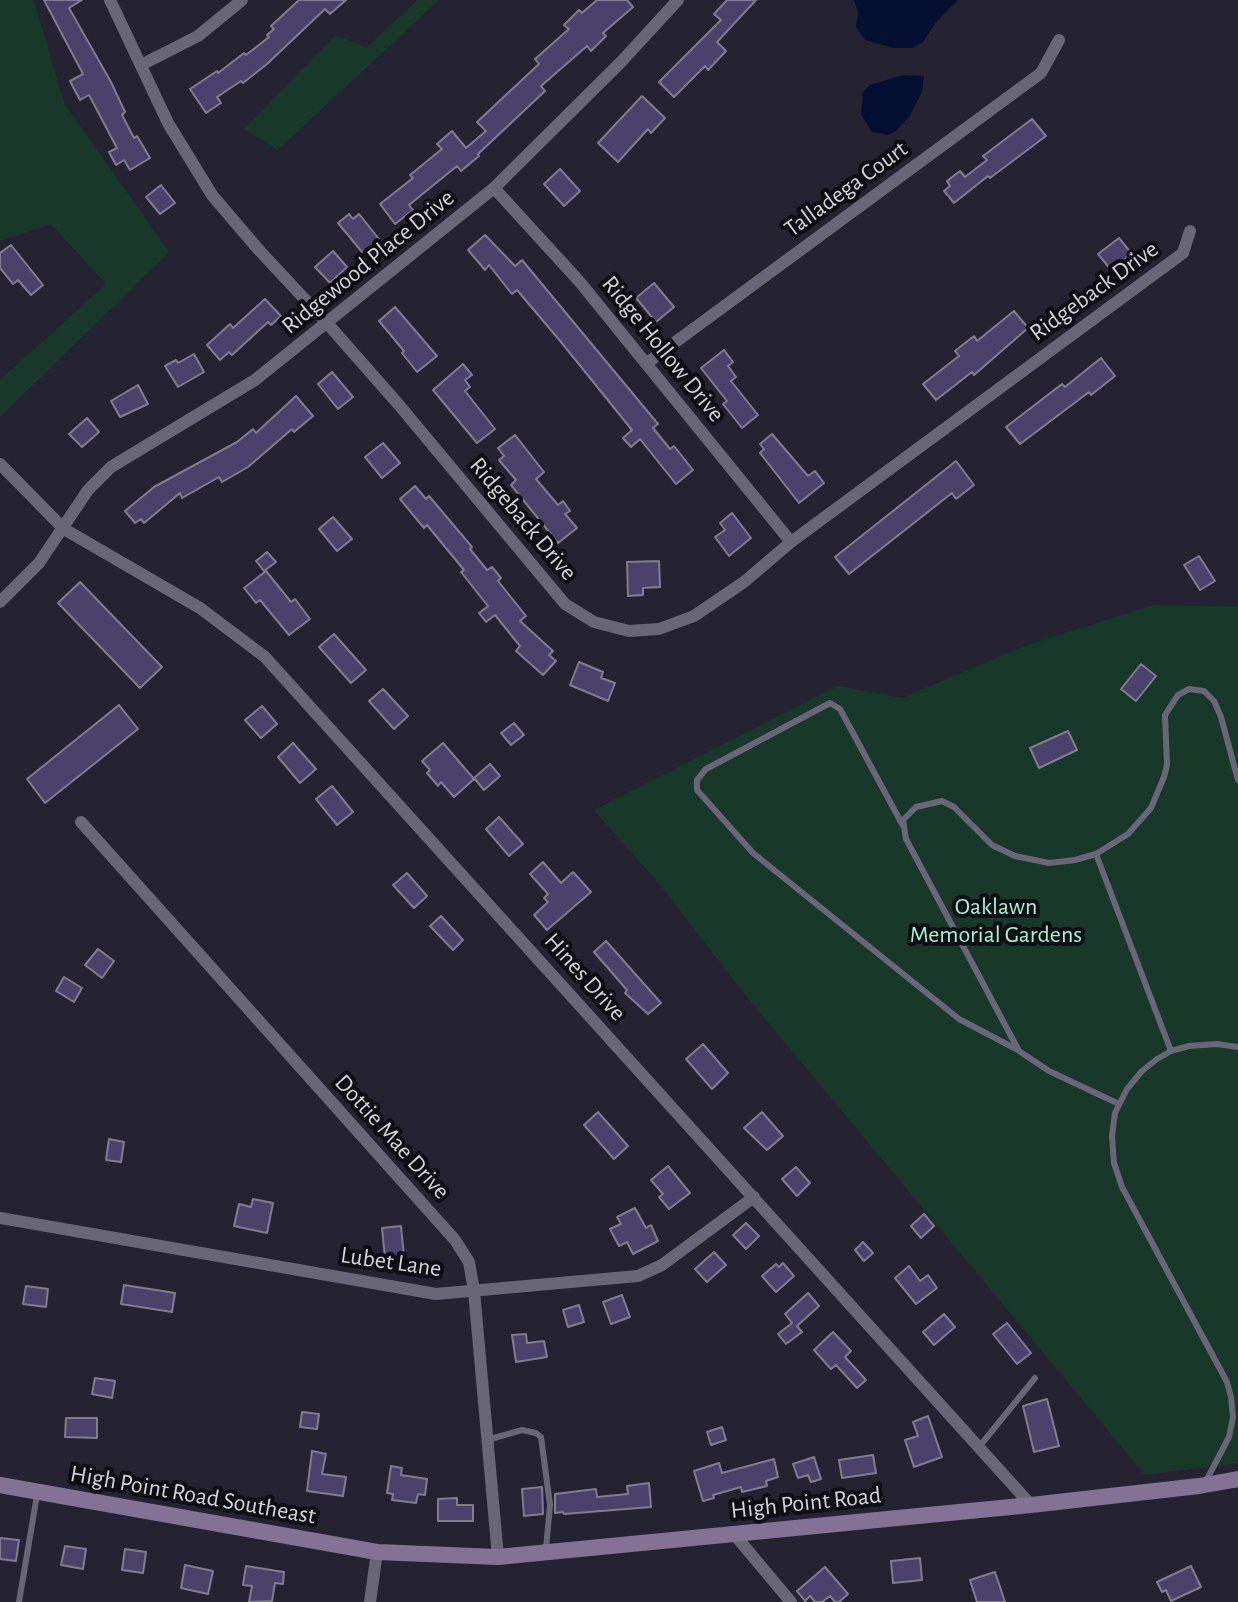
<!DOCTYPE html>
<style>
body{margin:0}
canvas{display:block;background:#252331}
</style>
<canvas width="1238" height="1602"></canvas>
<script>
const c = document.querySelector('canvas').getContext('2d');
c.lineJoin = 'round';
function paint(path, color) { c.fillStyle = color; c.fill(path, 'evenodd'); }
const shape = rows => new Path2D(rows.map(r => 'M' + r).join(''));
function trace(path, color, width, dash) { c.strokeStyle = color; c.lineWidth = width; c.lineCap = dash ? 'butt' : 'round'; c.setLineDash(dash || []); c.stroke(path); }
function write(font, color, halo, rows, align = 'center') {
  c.font = font + ' "Alegreya Sans",sans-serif'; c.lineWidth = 8; c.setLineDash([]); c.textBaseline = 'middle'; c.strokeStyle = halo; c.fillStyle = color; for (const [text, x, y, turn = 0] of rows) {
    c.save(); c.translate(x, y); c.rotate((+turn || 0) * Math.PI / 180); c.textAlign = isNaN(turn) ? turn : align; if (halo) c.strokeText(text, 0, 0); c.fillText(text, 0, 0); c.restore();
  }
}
paint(shape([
 [0,0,34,0,64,103,169,252,0,417,0,380,106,284,51,224,0,241],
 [417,0,439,0,278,150,244,129,336,35,366,48],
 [1154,605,1238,607,1238,1463,1145,1475,746,996,661,886,594,810,838,686,902,698,1025,646]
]), '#18382a');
paint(shape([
 [854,0,958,0,937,21,923,42,912,48,893,48,865,40,856,27,858,12],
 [903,75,924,76,922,92,909,117,895,132,887,135,872,132,861,114,863,92,870,85]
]), '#031031');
const building = shape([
 [44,0,82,0,69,8,111,82,125,112,122,115,134,138,137,136,150,158,130,170,124,160,116,165,109,152,117,148,89,95,80,100,70,81,83,74,44,0],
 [299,0,346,0,330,14,325,9,267,64,243,83,241,81,217,97,221,103,206,113,190,89,217,71,218,73,244,53,246,55,269,37,267,35,274,29,271,26,299,0],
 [597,0,627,0,633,7,603,33,606,36,591,51,587,46,541,86,545,91,478,154,479,156,461,171,457,166,409,205,413,210,395,224,380,204,413,178,410,175,442,149,437,144,452,131,466,148,486,131,477,122,539,64,535,59,569,29,564,25,579,10,582,13,597,0],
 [727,0,756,0,717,42,726,51,708,70,705,66,674,97,659,82,721,20,714,14,727,0],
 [642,96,665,118,651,133,648,129,618,162,598,143,642,96],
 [1032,119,1046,136,990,178,988,176,954,203,944,191,950,186,947,181,960,171,965,177,987,160,983,156,1032,119],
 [560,169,580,191,564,206,544,184,560,169],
 [161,185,175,203,160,214,146,197,161,185],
 [349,214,353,219,359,214,379,239,362,252,338,223,349,214],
 [485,235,515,266,522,260,658,424,653,428,670,449,674,446,693,470,676,484,640,439,631,447,623,438,632,430,561,342,517,290,512,294,489,265,485,270,468,250,485,235],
 [1119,238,1132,254,1111,270,1098,254,1119,238],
 [11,245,43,285,31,295,18,280,13,284,0,268,0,253,11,245],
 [333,251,347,267,330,283,315,267,333,251],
 [654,283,674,307,656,322,636,298,654,283],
 [265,299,281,316,271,325,268,322,232,355,229,352,220,360,207,345,230,324,233,328,265,299],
 [395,307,437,356,417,372,402,353,404,351,379,321,395,307],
 [1014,311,1028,328,974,375,972,372,936,400,923,384,959,356,955,351,974,336,977,341,1014,311],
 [724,350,733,362,728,366,736,377,731,381,758,415,742,428,723,404,727,401,701,368,724,350],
 [194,354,204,372,178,387,165,366,176,360,178,363,194,354],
 [1101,358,1115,376,1091,395,1089,392,1020,444,1006,427,1062,384,1065,387,1101,358],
 [463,364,472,375,465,380,470,387,465,391,495,429,477,443,433,390,463,364],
 [332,372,353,397,338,409,318,384,332,372],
 [138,385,148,404,120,417,111,401,138,385],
 [296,396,313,416,294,432,292,429,248,467,222,482,219,477,182,498,180,493,144,523,141,519,135,523,125,511,154,487,237,442,253,429,256,433,296,396],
 [87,418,99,432,82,447,69,434,87,418],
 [772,434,808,476,815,471,824,483,799,503,760,453,764,449,760,444,772,434],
 [515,435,544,472,536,479,558,505,563,501,570,511,565,514,577,528,558,543,511,485,516,480,499,460,504,456,498,448,515,435],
 [383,443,400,463,382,478,365,457,383,443],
 [956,461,974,485,956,499,952,493,849,574,835,557,956,461],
 [415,486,426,499,429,496,472,547,470,549,487,570,492,567,501,578,498,581,526,616,520,621,553,651,549,655,556,661,543,675,516,651,520,646,495,615,486,622,479,613,488,606,461,572,464,570,427,525,424,528,400,499,415,486],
 [732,513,751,538,729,556,715,537,725,530,720,523,732,513],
 [333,517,352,539,337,551,319,529,333,517],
 [267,552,276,562,264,571,256,561,267,552],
 [1199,556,1215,581,1200,590,1184,565,1199,556],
 [659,561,660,587,643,588,643,595,628,596,627,562,659,561],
 [266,571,291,602,295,599,310,619,289,635,260,600,256,603,244,588,266,571],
 [80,582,162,667,140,688,58,603,80,582],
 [334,634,366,670,351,683,319,647,334,634],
 [579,662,603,672,601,678,615,683,608,701,570,685,579,662],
 [1141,664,1156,676,1136,701,1121,689,1141,664],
 [383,689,408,716,394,729,369,701,383,689],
 [119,705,138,729,45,803,27,779,119,705],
 [262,706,277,724,261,738,245,720,262,706],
 [514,723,524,735,511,745,501,733,514,723],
 [1068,731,1077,750,1039,768,1030,748,1068,731],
 [293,743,316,769,300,783,278,757,293,743],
 [443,743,474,779,454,797,441,782,438,786,427,773,430,770,422,761,443,743],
 [490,764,500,776,484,790,474,778,490,764],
 [332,786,353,812,337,825,316,799,332,786],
 [499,817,523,844,509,856,486,829,499,817],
 [543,862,561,883,573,872,591,892,547,930,534,915,548,902,544,898,548,894,530,874,543,862],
 [407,873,427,896,414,908,393,885,407,873],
 [441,916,463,940,453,950,430,926,441,916],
 [606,941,661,1003,648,1014,625,993,627,990,594,952,606,941],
 [98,949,114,961,102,978,85,965,98,949],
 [64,977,82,988,74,1002,56,991,64,977],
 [703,1044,728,1073,712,1089,686,1059,703,1044],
 [598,1112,628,1146,614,1159,584,1125,598,1112],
 [762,1112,783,1136,767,1150,744,1128,762,1112],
 [109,1139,124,1142,121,1162,106,1160,109,1139],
 [668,1166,690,1193,669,1209,659,1197,663,1194,651,1180,668,1166],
 [796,1167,810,1183,797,1196,782,1179,796,1167],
 [253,1199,273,1203,267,1233,234,1226,239,1204,251,1207,253,1199],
 [635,1208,646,1228,651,1225,658,1241,633,1254,627,1242,619,1246,610,1229,621,1224,617,1217,635,1208],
 [924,1214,934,1226,921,1238,911,1226,924,1214],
 [746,1223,759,1236,746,1249,733,1235,746,1223],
 [401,1226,404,1257,385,1258,382,1228,401,1226],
 [863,1242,873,1253,864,1261,855,1250,863,1242],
 [714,1252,726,1265,707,1282,695,1269,714,1252],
 [783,1263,794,1276,776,1292,762,1276,776,1264,779,1267,783,1263],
 [909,1266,920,1281,928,1275,937,1288,916,1304,895,1278,909,1266],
 [124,1285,175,1293,172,1312,121,1304,124,1285],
 [26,1286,48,1289,46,1307,23,1304,26,1286],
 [808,1293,819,1306,797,1326,802,1332,786,1344,778,1334,792,1323,785,1314,808,1293],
 [622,1295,630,1317,611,1324,603,1302,622,1295],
 [579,1305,584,1322,568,1327,563,1310,579,1305],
 [944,1314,955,1327,934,1345,923,1332,944,1314],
 [1007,1323,1031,1353,1017,1364,993,1334,1007,1323],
 [833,1332,851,1351,845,1357,866,1380,857,1388,836,1365,831,1369,814,1350,833,1332],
 [526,1334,527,1343,544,1341,547,1357,516,1362,512,1335,526,1334],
 [95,1378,115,1381,112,1398,92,1394,95,1378],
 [1047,1399,1059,1446,1034,1452,1023,1406,1047,1399],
 [302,1412,319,1414,317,1429,300,1427,302,1412],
 [928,1416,942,1457,914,1467,905,1440,918,1436,913,1422,928,1416],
 [66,1418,97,1418,97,1438,65,1437,66,1418],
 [722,1427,726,1440,711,1445,707,1432,722,1427],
 [312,1451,326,1454,322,1474,346,1477,343,1496,307,1491,312,1451],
 [873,1455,876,1473,842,1478,839,1460,873,1455],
 [814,1457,821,1479,811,1482,808,1475,798,1478,793,1464,814,1457],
 [774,1459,778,1477,766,1481,767,1486,742,1492,741,1487,713,1495,714,1498,703,1501,694,1471,719,1463,722,1473,774,1459],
 [391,1466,402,1468,401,1475,427,1479,425,1495,418,1494,416,1503,392,1500,393,1494,387,1493,391,1466],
 [649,1483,651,1507,564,1514,563,1512,555,1513,555,1494,596,1489,597,1497,628,1494,627,1486,649,1483],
 [542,1487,543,1514,524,1516,522,1489,542,1487],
 [457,1498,457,1505,473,1505,473,1521,438,1521,438,1499,457,1498],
 [0,1538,19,1540,16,1561,0,1559,0,1538],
 [65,1546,86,1549,83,1569,61,1565,65,1546],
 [125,1549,146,1552,143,1573,122,1570,125,1549],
 [920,1558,922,1580,893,1583,891,1561,920,1558],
 [185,1565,213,1571,208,1594,181,1588,185,1565],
 [246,1566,284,1572,283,1584,275,1583,272,1601,249,1602,252,1586,243,1585,246,1566],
 [1191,1566,1201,1587,1171,1601,1166,1590,1162,1592,1157,1582,1191,1566],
 [825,1567,848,1594,839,1602,835,1602,830,1596,822,1602,815,1602,810,1596,805,1601,797,1591,825,1567],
 [995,1572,1005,1602,977,1602,970,1580,995,1572]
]);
paint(building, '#4a426b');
trace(building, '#7f7d8e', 2);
trace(shape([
 [902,824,840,709,830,703,706,769,697,780,697,790,753,853,959,1019,1016,1049],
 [1096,854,1171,1051],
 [1119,1104,1049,1071,1019,1051,906,839,903,820,916,807,942,801,954,807,992,845,1015,856,1049,863,1075,860,1096,854,1128,834,1151,808,1164,777,1167,765,1165,715,1178,695,1189,689,1204,691,1214,701,1221,717,1238,780],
 [487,1440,522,1430,536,1433,541,1437,550,1505,546,1549],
 [979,1447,1035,1378],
 [1206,1481,1229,1437,1233,1417,1231,1397,1227,1382,1122,1187,1114,1163,1112,1136,1115,1113,1127,1089,1142,1071,1157,1059,1171,1051,1189,1046,1217,1044,1238,1047],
 [19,1602,37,1495]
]), '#696777', 6);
trace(shape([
 [110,0,168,123,212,195,258,249,327,323,399,405,565,604,594,622,629,631,659,629,694,616,744,582,791,542,1183,253,1190,231],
 [141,65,198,36,242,0],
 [494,188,579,281,791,542],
 [647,363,1041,73,1059,40],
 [0,464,64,529,200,608,265,657,1031,1505],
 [0,602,39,563,88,490,111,467,255,380,494,188,621,62,678,0],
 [81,822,455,1240,469,1262,474,1291,498,1557],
 [0,1218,436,1294,638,1276,662,1265,754,1197],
 [734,1534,791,1602],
 [370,1602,377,1552]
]), '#696777', 12);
trace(shape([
 [0,1485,377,1552,498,1557,1031,1505,1199,1486,1238,1479]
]), '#837296', 16);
write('24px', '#d4d2dc', '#0e0d13', [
 ["Talladega Court",846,189,-36],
 ["Ridgewood Place Drive",368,262,-39],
 ["Ridgeback Drive",1094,291,-36],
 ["Ridge Hollow Drive",663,349,51],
 ["Ridgeback Drive",523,519,50],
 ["Hines Drive",585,977,48],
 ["Dottie Mae Drive",392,1137,48],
 ["Lubet Lane",391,1262,8],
 ["High Point Road Southeast",193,1495,10],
 ["High Point Road",806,1503,-6]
]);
write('24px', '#a1f6cf', '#0e0d13', [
 ["Oaklawn",996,907],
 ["Memorial Gardens",996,935]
]);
</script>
